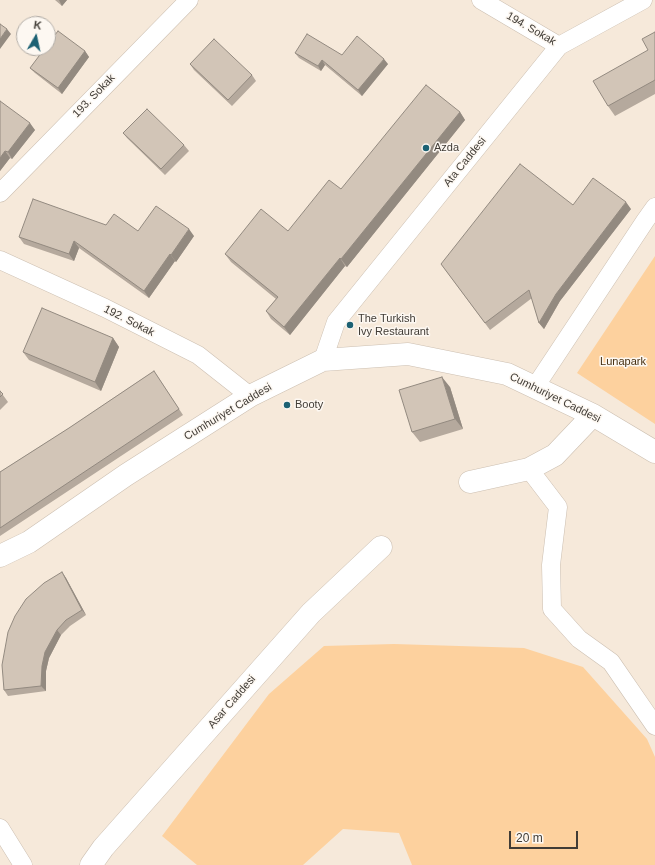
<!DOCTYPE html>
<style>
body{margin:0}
#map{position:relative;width:655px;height:865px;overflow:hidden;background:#f6e9da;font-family:Arial,sans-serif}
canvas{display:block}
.north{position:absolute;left:16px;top:16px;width:40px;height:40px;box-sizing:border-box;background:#fdf8f2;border:1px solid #b2ada7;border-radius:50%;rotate:9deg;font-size:11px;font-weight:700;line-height:16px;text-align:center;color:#413c36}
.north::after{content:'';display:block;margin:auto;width:14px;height:18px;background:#1c6173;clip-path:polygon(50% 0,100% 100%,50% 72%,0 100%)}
.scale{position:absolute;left:509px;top:831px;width:69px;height:18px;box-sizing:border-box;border:2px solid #413c36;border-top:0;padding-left:5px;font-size:12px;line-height:14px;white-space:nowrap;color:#413c36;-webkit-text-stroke:3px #fdf8f2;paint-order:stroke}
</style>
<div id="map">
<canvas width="655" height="865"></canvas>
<div class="north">K</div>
<div class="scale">20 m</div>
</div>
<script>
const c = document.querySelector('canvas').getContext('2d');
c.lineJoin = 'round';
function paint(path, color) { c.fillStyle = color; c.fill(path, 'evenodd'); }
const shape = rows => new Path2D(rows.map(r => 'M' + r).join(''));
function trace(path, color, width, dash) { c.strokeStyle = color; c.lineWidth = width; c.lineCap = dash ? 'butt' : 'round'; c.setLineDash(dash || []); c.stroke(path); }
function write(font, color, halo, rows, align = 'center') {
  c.font = font + ' Arial,sans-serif'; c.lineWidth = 3; c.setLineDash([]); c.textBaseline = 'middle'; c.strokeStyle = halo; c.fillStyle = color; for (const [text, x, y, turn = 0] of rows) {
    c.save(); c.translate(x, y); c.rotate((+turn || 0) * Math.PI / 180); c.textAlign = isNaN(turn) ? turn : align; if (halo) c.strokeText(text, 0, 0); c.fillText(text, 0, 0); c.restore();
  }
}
paint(shape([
 [655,256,655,424,577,373],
 [394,644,524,648,583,667,647,739,655,757,655,865,412,865,399,833,343,829,303,865,197,865,162,836,269,694,324,646]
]), '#fdd19e');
const street = shape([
 [481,0,559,46],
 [0,193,189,0],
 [0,260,105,308,198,355,250,396],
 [323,360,336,322,559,46,643,0],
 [535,387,645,221,655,207],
 [529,469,558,507,551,565,552,609,579,639,611,662,655,726],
 [0,828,23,865]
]);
const secondary = shape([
 [470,482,529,469,555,455,593,415],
 [0,556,29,542,126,475,250,396,323,360,408,354,507,374,593,415,655,452],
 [91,865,103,848,311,613,381,547]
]);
trace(street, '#ccbfb1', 19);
trace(secondary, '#ccbfb1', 23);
trace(street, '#fff', 18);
trace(secondary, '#fff', 22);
paint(shape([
 [55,0,67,0,62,6],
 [655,32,655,94,615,116,608,106,648,50],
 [85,51,89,57,62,94,35,73,30,68],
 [295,53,388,64,362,96,325,65,321,71,299,58],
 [190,64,252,75,256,81,232,106,194,70],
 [0,101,35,130,12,159,10,158,0,171],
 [460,112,465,120,347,267,345,266,290,335,271,319,266,311,276,299,231,262,225,254,288,231,341,189],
 [123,133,184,145,189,151,165,175,127,138],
 [573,205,631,209,560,301,544,329,539,323,532,298,490,330,441,264],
 [106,225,138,231,194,236,176,262,175,261,149,298,79,248,74,261,24,244,19,237],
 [113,338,119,347,101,391,29,360,23,352],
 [154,371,183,415,0,536,0,472,69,428],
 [450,387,463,429,420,442,412,432],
 [0,391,8,402,0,410],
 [62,572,66,578,86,615,70,626,61,635,49,658,46,671,46,691,8,696,4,690]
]), '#b5a99d');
paint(shape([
 [59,0,67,0,62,6],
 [7,29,11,34,0,49,0,39],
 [85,51,89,57,62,94,58,88],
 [384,59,388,64,362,96,358,90],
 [322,60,325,65,321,71,318,66],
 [460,112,465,120,347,267,341,259],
 [30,123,35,130,12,159,8,152],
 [5,151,10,158,0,171,0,158],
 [626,202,631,209,560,301,544,329,539,323,556,294],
 [189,229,194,236,176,262,171,255],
 [74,241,79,248,74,261,69,254],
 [170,254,175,261,149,298,144,291],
 [340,258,345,266,290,335,284,327],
 [113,338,119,347,101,391,95,382],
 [442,377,450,387,463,429,455,419],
 [62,572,66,578,86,615,82,610],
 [57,630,61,635,49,658,46,671,46,691,41,686,42,666,45,652]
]), '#938a80');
const building = shape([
 [0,24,7,29,0,39,0,24],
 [58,31,85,51,58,88,30,68,45,48,48,48,48,44,58,31],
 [655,32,655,80,608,106,593,81,648,50,642,39,655,32],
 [307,34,342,55,357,36,384,59,358,90,322,60,318,66,295,53,307,34],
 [214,39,252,75,228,100,190,64,214,39],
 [426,85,460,112,341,259,340,258,284,327,266,311,278,297,225,254,261,209,288,231,329,180,341,189,426,85],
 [0,101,30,123,8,152,5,151,0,158,0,101],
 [147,109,184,145,161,169,123,133,147,109],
 [520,164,573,205,593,178,626,202,556,294,539,323,529,290,485,323,441,264,520,164],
 [33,199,106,225,114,214,138,231,156,206,189,229,171,255,170,254,144,291,74,241,69,254,19,237,33,199],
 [42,308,113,338,95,382,23,352,42,308],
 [154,371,179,409,0,528,0,472,69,428,154,371],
 [442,377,455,419,412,432,399,390,442,377],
 [0,391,3,394,0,397,0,391],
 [62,572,82,610,66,620,57,630,45,652,42,666,41,686,4,690,2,665,8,632,15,616,26,599,44,583,62,572]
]);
paint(building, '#d2c5b7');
trace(building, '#938a80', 1);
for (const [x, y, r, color] of [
 [426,148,4,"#1c6173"],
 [350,325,4,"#1c6173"],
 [287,405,4,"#1c6173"]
]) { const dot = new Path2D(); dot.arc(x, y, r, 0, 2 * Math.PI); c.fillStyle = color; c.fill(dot); trace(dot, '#fdf8f2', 1.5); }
write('11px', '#413c36', '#fdf8f2', [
 ["194. Sokak",531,29,30],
 ["193. Sokak",94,96,-46],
 ["Ata Caddesi",465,162,-51],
 ["192. Sokak",129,321,27],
 ["Cumhuriyet Caddesi",555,398,26],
 ["Cumhuriyet Caddesi",228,412,-31],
 ["Asar Caddesi",232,702,-49]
]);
write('11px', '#413c36', '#fdf8f2', [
 ["Azda",434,148],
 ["The Turkish",358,319],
 ["Ivy Restaurant",358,332],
 ["Booty",295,405]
], 'left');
write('11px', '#483113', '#fdf8f2', [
 ["Lunapark",623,362]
]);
</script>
